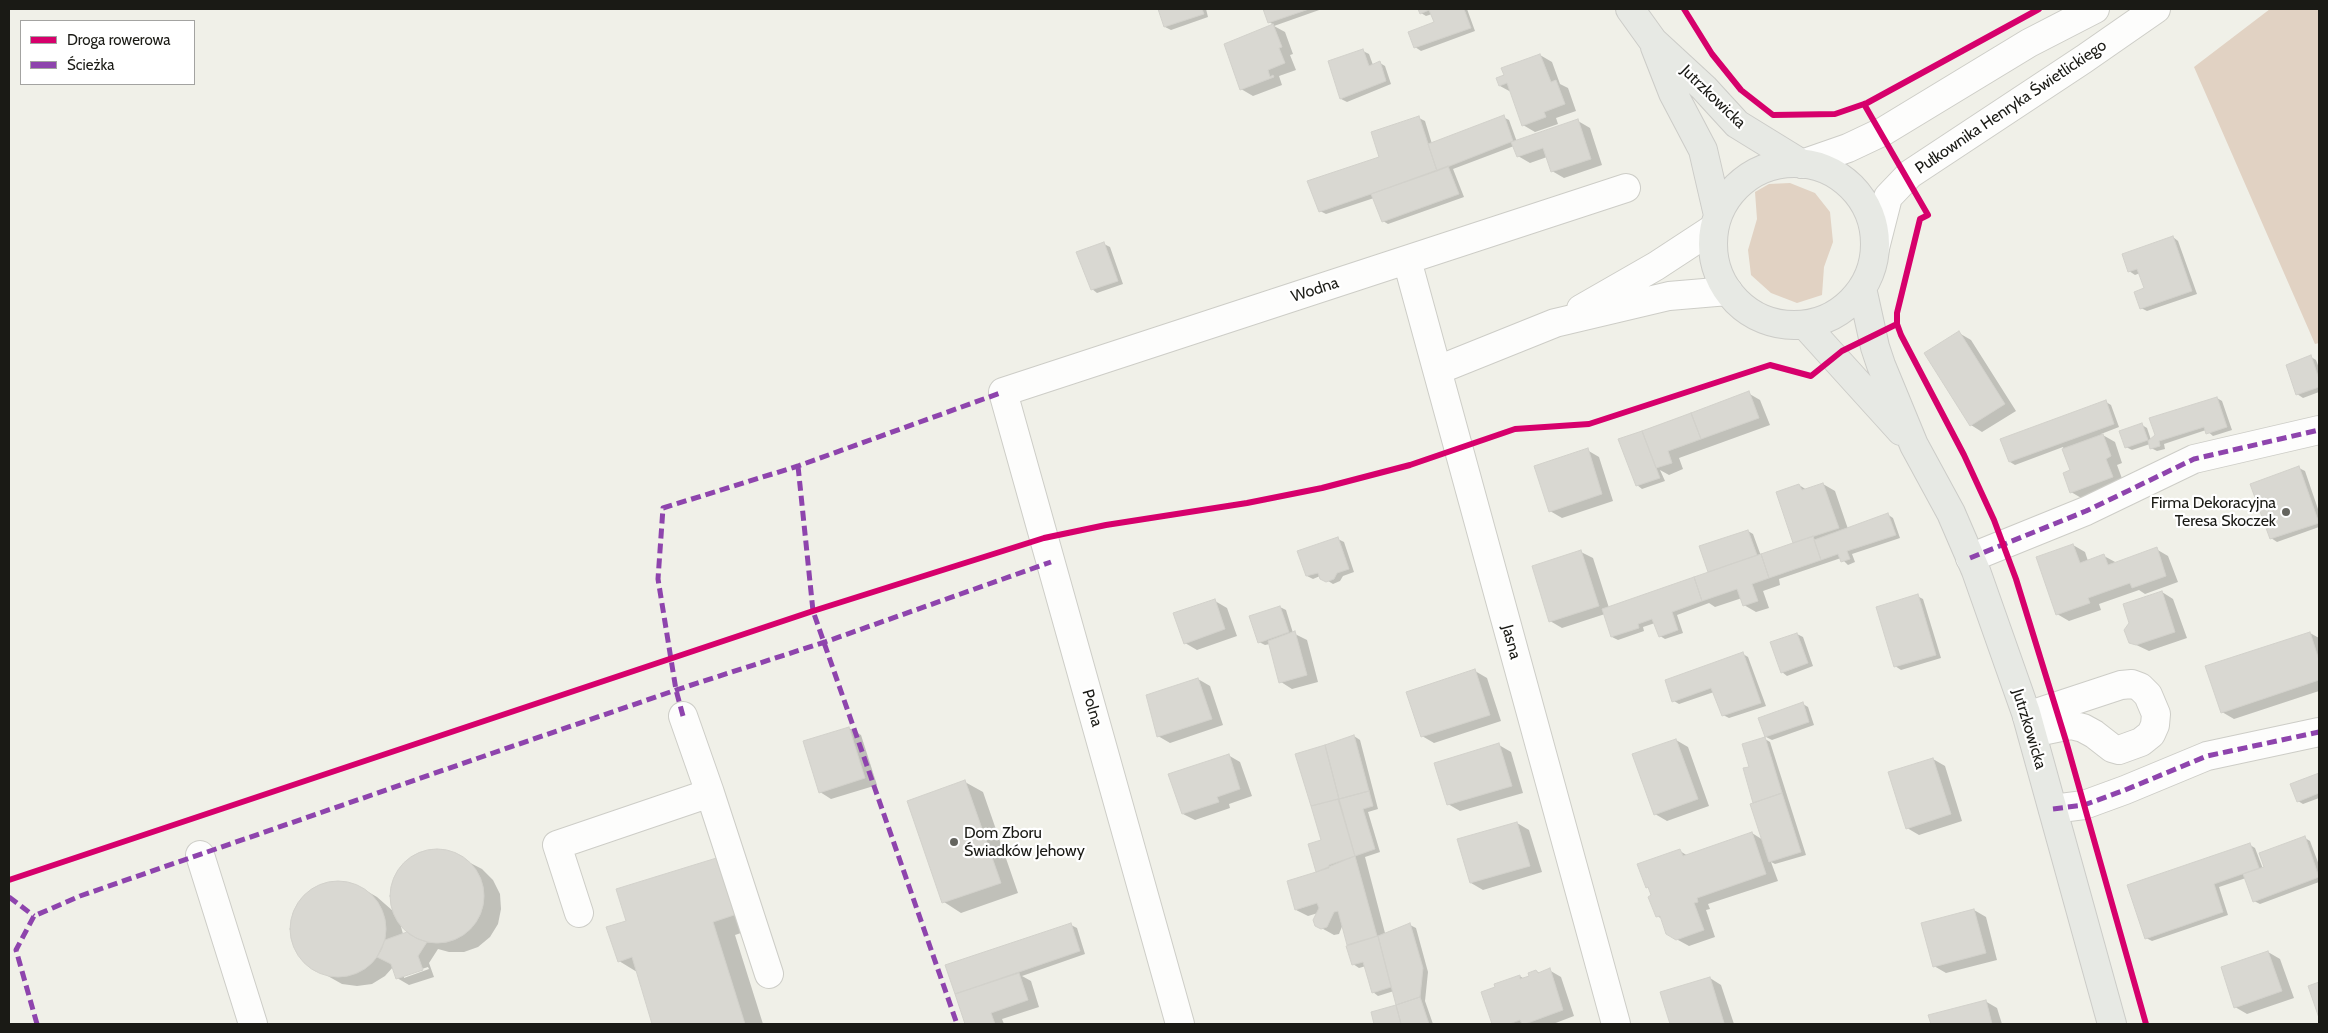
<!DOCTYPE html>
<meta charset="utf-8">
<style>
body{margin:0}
#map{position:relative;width:2328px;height:1033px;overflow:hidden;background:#f0f0e8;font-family:Cabin,sans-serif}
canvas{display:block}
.frame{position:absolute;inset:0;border:10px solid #1a1a15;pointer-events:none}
.legend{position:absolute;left:20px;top:20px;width:175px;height:65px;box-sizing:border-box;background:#fff;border:1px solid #a3a3a1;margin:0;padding:6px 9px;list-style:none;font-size:15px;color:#1a1a15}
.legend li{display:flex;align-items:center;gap:10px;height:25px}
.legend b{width:25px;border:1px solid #a3a3a1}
</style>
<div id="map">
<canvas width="2328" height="1033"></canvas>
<div class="frame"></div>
<ul class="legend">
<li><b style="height:6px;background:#d6006c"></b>Droga rowerowa</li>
<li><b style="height:6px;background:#8e44ad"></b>Ścieżka</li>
</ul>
</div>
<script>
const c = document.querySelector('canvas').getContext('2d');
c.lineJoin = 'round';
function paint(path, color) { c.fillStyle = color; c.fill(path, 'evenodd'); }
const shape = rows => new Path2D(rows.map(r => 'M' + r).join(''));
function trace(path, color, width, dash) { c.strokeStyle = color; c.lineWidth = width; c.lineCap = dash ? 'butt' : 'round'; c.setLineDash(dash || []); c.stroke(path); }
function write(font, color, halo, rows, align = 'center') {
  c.font = font + ' Cabin,sans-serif'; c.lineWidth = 4.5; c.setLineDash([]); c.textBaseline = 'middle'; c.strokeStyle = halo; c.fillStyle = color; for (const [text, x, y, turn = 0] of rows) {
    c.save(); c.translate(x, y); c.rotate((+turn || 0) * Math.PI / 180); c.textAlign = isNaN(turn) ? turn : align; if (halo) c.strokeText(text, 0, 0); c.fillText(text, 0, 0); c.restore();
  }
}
paint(shape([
 [2270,9,2319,9,2319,343,2315,344,2194,67],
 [1790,183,1815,193,1830,212,1833,242,1824,267,1822,295,1797,303,1771,293,1751,275,1748,250,1757,219,1755,192,1769,184]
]), '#e1d2c3');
paint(shape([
 [1159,9,1206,9,1208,17,1171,30,1165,27],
 [1265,9,1322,9,1274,26,1285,32,1293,54,1290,55,1296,70,1279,76,1282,85,1253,96,1241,89,1225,44,1274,25,1269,22],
 [1419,9,1467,9,1475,31,1421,51,1415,47,1435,23,1432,14,1426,16,1421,13],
 [1363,51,1369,54,1373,65,1380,63,1385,66,1391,84,1347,102,1341,99,1329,62],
 [1540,55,1552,62,1560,84,1568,88,1576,111,1556,118,1558,124,1535,132,1523,125,1511,92,1500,86,1498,78],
 [1503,117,1509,120,1517,142,1578,121,1590,128,1602,165,1564,178,1552,171,1547,157,1530,163,1518,156,1514,146,1453,169,1464,197,1388,224,1383,221,1374,198,1326,214,1320,211,1381,158,1419,118,1425,121,1432,144],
 [2173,237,2178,241,2197,294,2147,311,2141,308,2145,289,2140,273,2135,275,2129,271],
 [1104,244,1110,247,1123,284,1097,293,1092,289],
 [1959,333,1971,340,2016,411,1982,432,1971,425],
 [2311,357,2316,360,2319,368,2319,392,2303,398,2297,394],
 [1748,393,1760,400,1770,425,1679,458,1683,469,1669,475,1660,470,1665,481,1642,489,1637,485,1620,439],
 [2217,398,2222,401,2232,430,2213,436,2206,430,2164,444,2165,449,2157,451,2151,448,2150,444,2132,450,2126,447,2142,425,2147,428,2151,440],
 [2106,402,2111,405,2119,427,2101,434,2115,442,2122,463,2117,465,2124,484,2083,499,2071,492,2072,471,2063,447,2015,465,2010,462],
 [1587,450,1599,457,1613,501,1562,518,1550,511],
 [2299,468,2305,471,2319,512,2319,527,2277,542,2271,538],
 [1823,484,1835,491,1848,529,1887,514,1893,518,1900,538,1852,554,1855,562,1848,565,1841,558,1779,579,1780,585,1763,591,1769,608,1756,612,1744,605,1742,598,1715,607,1709,603,1677,615,1683,633,1665,639,1660,636,1655,623,1643,627,1644,631,1618,640,1612,637,1605,614,1562,628,1550,621,1581,552,1593,558,1609,608,1711,573,1709,571,1748,531,1753,534,1761,556,1796,543,1799,485,1807,490],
 [1338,539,1344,542,1354,572,1343,576,1340,581,1333,584,1320,576,1313,579,1307,576],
 [2073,545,2085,552,2088,561,2104,556,2117,563,2156,549,2168,556,2178,582,2145,594,2139,590,2099,604,2101,610,2069,621,2057,614],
 [2162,592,2173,599,2187,638,2149,651,2130,642],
 [1917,596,1923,599,1941,658,1901,670,1895,666],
 [1215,601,1227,608,1237,636,1197,650,1185,643],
 [1280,607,1286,610,1293,633,1307,640,1318,682,1292,689,1281,682,1270,644,1265,645,1259,642],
 [2310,633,2319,638,2319,691,2234,719,2222,712],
 [1797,634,1803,637,1813,666,1787,676,1782,672],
 [1743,654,1748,657,1766,706,1729,718,1723,715,1714,692,1679,704,1674,701],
 [1475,671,1487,678,1501,721,1434,743,1422,736],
 [1198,679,1210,686,1223,725,1170,743,1158,736],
 [1803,704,1808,707,1814,725,1772,740,1766,737],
 [849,728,861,735,877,785,831,799,820,792],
 [1354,736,1360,740,1378,809,1368,812,1380,852,1365,857,1385,933,1410,925,1416,928,1428,972,1425,1001,1433,1024,1375,1024,1372,1013,1397,1006,1394,991,1378,996,1373,992,1366,966,1359,968,1353,964,1343,924,1339,934,1334,935,1316,925,1318,913,1308,916,1296,910,1317,873,1309,844,1323,841],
 [1765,739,1770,742,1806,855,1775,864,1771,862,1778,881,1708,904,1710,909,1706,910,1715,937,1689,946,1667,934,1662,919,1657,916,1650,889,1647,887,1680,851,1688,856,1752,833,1763,840,1750,767],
 [1676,740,1688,747,1709,806,1667,821,1655,814],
 [1499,745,1511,752,1523,793,1460,811,1448,804],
 [1228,755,1240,762,1252,796,1229,804,1230,808,1195,820,1183,814],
 [1933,759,1945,766,1962,821,1919,835,1907,828],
 [2319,775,2319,798,2303,804,2298,801,2292,785],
 [965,782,983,792,1018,893,961,913,944,902],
 [1517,823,1529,830,1542,872,1483,890,1471,883],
 [2305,838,2310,841,2319,865,2319,882,2260,904,2254,901,2246,878,2219,887,2228,915,2152,941,2146,938,2250,845,2255,848,2263,869],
 [434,850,449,852,482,869,493,880,500,894,501,909,498,924,490,937,478,947,464,952,449,952,438,949,429,963,434,977,409,985,397,978,393,967,385,976,372,984,357,986,342,984,310,966,299,956,292,942,290,927,293,912,301,899,312,889,327,883,343,882,358,886,377,897,393,911,391,902,392,887,397,873,407,861,419,853],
 [400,923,404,929,409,932,403,934],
 [428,967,429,969,404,978,404,975],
 [723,858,762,926,735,935,763,1024,654,1024,637,972,619,961,627,922],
 [1974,910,1986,917,1997,960,1946,973,1934,966],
 [1071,925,1077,928,1085,954,1022,976,1031,981,1039,1007,1002,1019,1004,1024,967,1024,947,966],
 [2268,952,2280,959,2294,998,2247,1014,2235,1007],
 [1549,970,1561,977,1574,1016,1553,1024,1494,1024,1483,993,1520,976,1524,979,1536,971,1540,973],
 [1710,978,1721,985,1734,1024,1671,1024,1662,993],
 [1985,1001,1997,1008,2002,1024,1932,1024,1930,1016]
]), '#0003');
const building = shape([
 [1158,9,1202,9,1204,14,1164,27,1158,9],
 [1263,9,1309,9,1268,23,1263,9],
 [1418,9,1464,9,1471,28,1414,48,1408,32,1434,22,1429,10,1420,14,1418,9],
 [1273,24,1282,47,1279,48,1285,63,1268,70,1270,77,1273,75,1274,77,1240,90,1224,44,1273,24],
 [1363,49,1369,66,1380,61,1386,81,1340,99,1328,61,1363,49],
 [1540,54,1551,82,1556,80,1565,104,1544,112,1546,117,1522,126,1507,83,1499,86,1496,78,1504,75,1501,68,1540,54],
 [1504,115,1513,141,1437,171,1428,144,1504,115],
 [1419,116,1437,171,1319,212,1307,181,1379,157,1371,132,1419,116],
 [1578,119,1591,159,1551,172,1543,148,1517,157,1511,142,1578,119],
 [1448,166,1459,194,1382,222,1371,194,1448,166],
 [2173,236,2192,291,2140,309,2134,292,2144,288,2137,269,2128,272,2122,254,2173,236],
 [1104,242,1118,281,1091,290,1076,252,1104,242],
 [1959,331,2005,404,1970,426,1924,353,1959,331],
 [2311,355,2319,379,2319,387,2296,395,2286,365,2311,355],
 [1749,391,1759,418,1701,439,1691,413,1749,391],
 [2217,397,2227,427,2206,434,2204,427,2159,441,2160,446,2150,449,2148,441,2155,435,2149,418,2217,397],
 [2106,400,2114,424,2009,462,2000,439,2106,400],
 [1691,413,1701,439,1668,451,1672,463,1656,468,1642,431,1691,413],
 [2142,423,2148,440,2125,448,2119,431,2142,423],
 [1642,431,1660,478,1636,486,1618,439,1642,431],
 [2103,434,2111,456,2106,459,2113,477,2070,493,2063,473,2070,470,2062,449,2103,434],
 [1588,448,1602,494,1549,512,1534,466,1588,448],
 [2299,466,2319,523,2270,539,2250,484,2299,466],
 [1823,483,1839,528,1793,543,1776,492,1799,484,1802,490,1823,483],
 [1888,513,1896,535,1847,551,1850,559,1841,562,1838,554,1821,560,1814,540,1888,513],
 [1748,530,1757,555,1708,572,1699,546,1748,530],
 [1813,536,1821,560,1769,578,1761,554,1813,536],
 [1338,537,1349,569,1337,573,1334,579,1326,582,1320,579,1318,573,1306,576,1297,551,1338,537],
 [2073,544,2080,563,2104,554,2108,565,2157,547,2166,576,2132,588,2130,583,2088,598,2090,603,2056,615,2036,557,2073,544],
 [1581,550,1599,606,1549,622,1532,566,1581,550],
 [1761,554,1769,578,1752,584,1758,601,1743,606,1737,589,1702,601,1694,577,1761,554],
 [1694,577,1702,601,1672,612,1678,630,1659,637,1652,619,1638,624,1639,628,1611,637,1602,609,1694,577],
 [2162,591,2175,632,2136,645,2129,643,2124,630,2129,623,2123,604,2162,591],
 [1918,594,1936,655,1894,667,1876,607,1918,594],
 [1215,599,1225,629,1184,644,1173,613,1215,599],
 [1280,606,1289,632,1258,643,1249,616,1280,606],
 [1295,631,1307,675,1279,683,1268,641,1295,631],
 [2310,632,2319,660,2319,680,2221,713,2205,666,2310,632],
 [1797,633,1808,663,1781,673,1770,642,1797,633],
 [1743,652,1761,703,1722,716,1711,688,1672,702,1665,680,1743,652],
 [1475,669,1490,715,1421,737,1406,692,1475,669],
 [1198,678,1212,719,1157,737,1146,695,1198,678],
 [1803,702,1809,722,1765,737,1758,718,1803,702],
 [849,727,865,778,819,793,803,741,849,727],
 [1354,735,1369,791,1339,799,1325,745,1354,735],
 [1765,737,1782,793,1753,803,1743,768,1749,767,1742,744,1765,737],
 [1676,739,1698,799,1654,815,1632,754,1676,739],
 [1499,743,1512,786,1447,805,1434,763,1499,743],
 [1325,745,1339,799,1311,806,1295,754,1325,745],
 [1229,754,1240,789,1217,797,1219,802,1182,814,1168,774,1229,754],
 [1933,758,1951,814,1906,829,1888,772,1933,758],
 [2319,773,2319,793,2297,802,2290,784,2319,773],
 [965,780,1001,883,942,903,907,801,965,780],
 [1369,791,1373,806,1363,809,1375,849,1355,856,1339,799,1369,791],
 [1782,793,1801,852,1769,862,1750,804,1782,793],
 [1338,799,1355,856,1316,872,1308,844,1321,840,1311,806,1338,799],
 [1517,822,1530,866,1470,883,1457,839,1517,822],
 [1752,832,1766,874,1697,898,1698,902,1694,903,1704,930,1676,940,1666,934,1660,916,1656,917,1648,897,1651,895,1648,887,1646,888,1637,864,1680,849,1683,856,1752,832],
 [2305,836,2319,877,2253,902,2243,874,2264,867,2259,853,2305,836],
 [2250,843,2259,868,2214,884,2223,912,2145,939,2127,885,2250,843],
 '390 896a47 47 0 1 1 94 0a47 47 0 1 1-94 0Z',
 [723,856,740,913,713,922,745,1024,652,1024,632,957,618,962,606,927,626,921,616,889,723,856],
 [1355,856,1377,936,1347,945,1338,911,1334,912,1327,927,1321,929,1315,926,1313,920,1319,908,1317,903,1295,910,1287,881,1329,868,1329,865,1355,856],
 '290 929a48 48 0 1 1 96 0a48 48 0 1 1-96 0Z',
 [1974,909,1986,953,1933,967,1921,923,1974,909],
 [1071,923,1080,951,955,994,945,965,1071,923],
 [1410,923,1423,968,1420,997,1396,1005,1378,936,1410,923],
 [407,932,416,938,427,942,418,956,423,970,396,979,391,964,377,957,385,940,407,932],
 [1378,936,1391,987,1372,993,1363,962,1352,965,1346,946,1378,936],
 [2268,951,2282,991,2234,1008,2221,967,2268,951],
 [1550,968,1563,1010,1525,1024,1522,1024,1520,1020,1509,1024,1492,1024,1481,992,1495,987,1494,984,1520,975,1520,979,1529,976,1528,973,1536,970,1538,973,1550,968],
 [1019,973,1028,1000,991,1013,995,1024,965,1024,955,994,1019,973],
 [1710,977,1724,1023,1670,1024,1660,992,1710,977],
 [2319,982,2319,1018,2308,986,2319,982],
 [1420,997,1429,1024,1401,1024,1396,1005,1420,997],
 [1986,1000,1992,1024,1931,1024,1928,1015,1986,1000],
 [1396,1005,1401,1024,1374,1024,1371,1012,1396,1005]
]);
paint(building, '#d9d8d2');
trace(building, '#d2d1cb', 1);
const minor = shape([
 [1802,164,1848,148,1884,131,2029,43,2095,9],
 [1875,248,1888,197,1910,174,2084,59,2156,9],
 [1407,260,1616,1024],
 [1581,309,1656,266,1714,228],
 [1438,370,1555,323,1669,296,1728,291],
 [1970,558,2086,511,2194,459,2319,430],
 [2027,716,2121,685,2132,684,2140,687,2148,695,2156,714,2155,725,2151,734,2141,742,2119,750,2112,748,2094,734,2083,728,2071,725,2032,733],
 [710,793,769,974],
 [2053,809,2084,805,2125,790,2207,756,2319,732],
 [200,855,253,1024],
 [579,913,557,845,710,793,683,716],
 [1180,1024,1003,392,1626,188]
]);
const major = shape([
 [1630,9,1653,41,1704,88,1737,124,1802,164],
 [1655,47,1673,93,1703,150,1718,215],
 '1713 244a81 81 0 1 1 162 0a81 81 0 1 1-162 0Z',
 [1862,288,1875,347,1881,365,1914,445,1951,513,1976,571,2026,713,2112,1024],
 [1805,325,1901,431]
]);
trace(minor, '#cdcdc7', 30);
trace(major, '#ccccc8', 30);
trace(minor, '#fdfdfc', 28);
trace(major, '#e7e9e4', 28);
trace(shape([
 [798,466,813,611,957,1024],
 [1970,558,2086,511,2194,459,2319,430],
 [683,716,676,690,658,579,663,508,798,466,1003,392],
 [2053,809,2084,805,2125,790,2207,756,2319,732],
 [9,897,34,916],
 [37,1024,16,950,34,916,80,896,493,753,676,690,825,642,1051,562]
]), '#8e44ad', 5, [10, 5]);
trace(shape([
 [1684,9,1712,54,1741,90,1773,115,1835,114,1867,103,2039,9],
 [1864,104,1928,215,1920,219,1897,313,1897,324,1901,335,1964,455,1994,520,2016,579,2066,741,2146,1024],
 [9,880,813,611,1044,538,1106,525,1247,503,1322,488,1410,465,1515,429,1589,424,1770,365,1811,376,1842,351,1897,324]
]), '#d6006c', 6);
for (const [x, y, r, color] of [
 [2286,512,5,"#65655f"],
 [954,842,5,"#65655f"]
]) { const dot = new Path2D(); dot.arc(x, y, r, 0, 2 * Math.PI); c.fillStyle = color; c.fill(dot); trace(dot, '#fff', 2); }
write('16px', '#1a1a15', '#fff', [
 ["Jutrzkowicka",1713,97,44],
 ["Pułkownika Henryka Świetlickiego",2011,107,-34],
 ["Wodna",1315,290,-18],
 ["Jasna",1511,642,75],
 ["Polna",1092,708,74],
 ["Jutrzkowicka",2029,729,73]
]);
write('16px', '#1a1a15', '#fff', [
 ["Firma Dekoracyjna",2276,503],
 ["Teresa Skoczek",2276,521],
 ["Dom Zboru",964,833,"left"],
 ["Świadków Jehowy",964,851,"left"]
], 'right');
</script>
